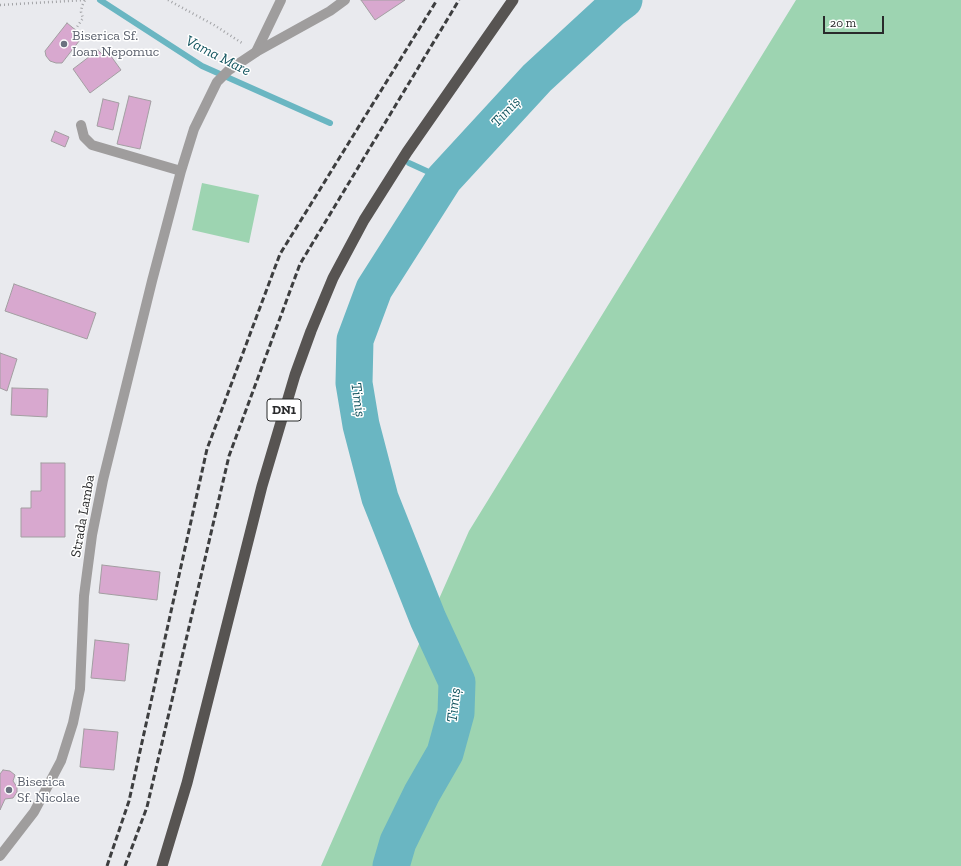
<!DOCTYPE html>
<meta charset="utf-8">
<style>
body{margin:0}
#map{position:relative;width:961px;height:866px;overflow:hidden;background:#e9eaee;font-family:"Zilla Slab",serif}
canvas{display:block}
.scale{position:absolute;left:823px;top:16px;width:61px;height:18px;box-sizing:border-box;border:2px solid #292a2b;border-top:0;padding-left:5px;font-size:12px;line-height:14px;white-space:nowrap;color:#292a2b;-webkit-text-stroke:3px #fff;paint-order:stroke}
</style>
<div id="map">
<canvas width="961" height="866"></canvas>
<div class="scale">20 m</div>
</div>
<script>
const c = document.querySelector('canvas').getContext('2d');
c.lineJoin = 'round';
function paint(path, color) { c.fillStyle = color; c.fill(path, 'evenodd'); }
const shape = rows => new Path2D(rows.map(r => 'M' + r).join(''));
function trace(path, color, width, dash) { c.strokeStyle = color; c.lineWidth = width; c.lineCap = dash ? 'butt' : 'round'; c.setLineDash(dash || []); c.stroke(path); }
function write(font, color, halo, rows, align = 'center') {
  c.font = font + ' "Zilla Slab",serif'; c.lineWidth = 3; c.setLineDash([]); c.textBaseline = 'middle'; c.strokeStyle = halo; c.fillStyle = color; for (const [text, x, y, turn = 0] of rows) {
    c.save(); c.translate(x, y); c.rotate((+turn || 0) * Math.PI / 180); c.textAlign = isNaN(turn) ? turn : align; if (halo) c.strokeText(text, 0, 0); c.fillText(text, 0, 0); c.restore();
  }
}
paint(shape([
 [796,0,961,0,961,866,321,866,469,531],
 [202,183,259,195,249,243,192,230]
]), '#9dd4b1');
trace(shape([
 [100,0,202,66,330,123],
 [409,163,444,179]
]), '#6ab6c2', 6);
trace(shape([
 [391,866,398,842,422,793,445,753,456,713,457,682,428,619,380,498,361,425,354,383,355,340,374,289,444,179,537,78,612,9,624,0]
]), '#6ab6c2', 37);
const building = shape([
 [361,0,405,0,375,20,361,0],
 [67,23,83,36,62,63,56,63,50,61,46,56,45,51,67,23],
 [98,50,103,55,108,52,121,70,90,93,73,69,98,50],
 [129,96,151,101,140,149,117,144,129,96],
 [103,99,119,103,113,130,97,126,103,99],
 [55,131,69,137,65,147,51,141,55,131],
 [14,284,96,313,87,339,5,311,14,284],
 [0,353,17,359,7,391,0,388,0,353],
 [12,388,48,389,47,417,11,415,12,388],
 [41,463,65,463,65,537,21,537,21,508,31,508,31,491,41,491,41,463],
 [102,565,160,572,157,600,99,593,102,565],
 [95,640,129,644,125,681,91,678,95,640],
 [84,729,118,732,114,770,80,767,84,729],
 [3,770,10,771,15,775,13,781,17,787,17,792,13,798,5,799,0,810,0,774,3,770]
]);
paint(building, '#d8a8cf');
trace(building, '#a29ea1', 1);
trace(shape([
 [168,0,214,25,242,43],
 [0,5,85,0],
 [75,30,83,18,81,12,82,6,85,0]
]), '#a2a3a6', 2.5, [1, 3]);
trace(shape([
 [256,52,281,0]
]), '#9f9d9d', 10);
trace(shape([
 [81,125,84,137,92,145,181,171],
 [0,856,34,812,61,761,73,723,80,689,84,596,92,535,103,480,152,281,181,171,194,129,217,82,229,70,256,52,330,11,345,0]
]), '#9f9d9d', 10);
trace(shape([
 [162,866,187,783,262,486,295,375,311,331,333,278,364,220,407,152,513,0]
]), '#575452', 11);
trace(shape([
 [107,866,129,801,207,449,280,254,437,0],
 [125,866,147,807,229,456,300,264,459,0]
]), '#3d3e3f', 3, [6, 3]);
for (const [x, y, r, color] of [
 [64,44,4,"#6b7280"],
 [9,790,4,"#6b7280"]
]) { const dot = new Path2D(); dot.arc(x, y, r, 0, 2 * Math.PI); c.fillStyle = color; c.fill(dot); trace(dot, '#fff', 1.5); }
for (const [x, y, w] of [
 [284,410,34]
]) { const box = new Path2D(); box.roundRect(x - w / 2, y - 11, w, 22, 3); c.fillStyle = '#fff'; c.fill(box); trace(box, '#292a2b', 1); }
write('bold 13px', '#292a2b', null, [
 ["DN1",284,410]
]);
write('14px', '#5b616d', '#fff', [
 ["Biserica Sf.",72,36],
 ["Ioan Nepomuc",72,52],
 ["Biserica",17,782],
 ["Sf. Nicolae",17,798]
], 'left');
write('14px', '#292a2b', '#fff', [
 ["Strada Lamba",83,516,-80]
]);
write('italic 15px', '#155660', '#fff', [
 ["Vama Mare",218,56,27],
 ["Timiș",506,112,-47],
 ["Timiș",358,400,82],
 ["Timiș",454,705,-84]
]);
</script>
